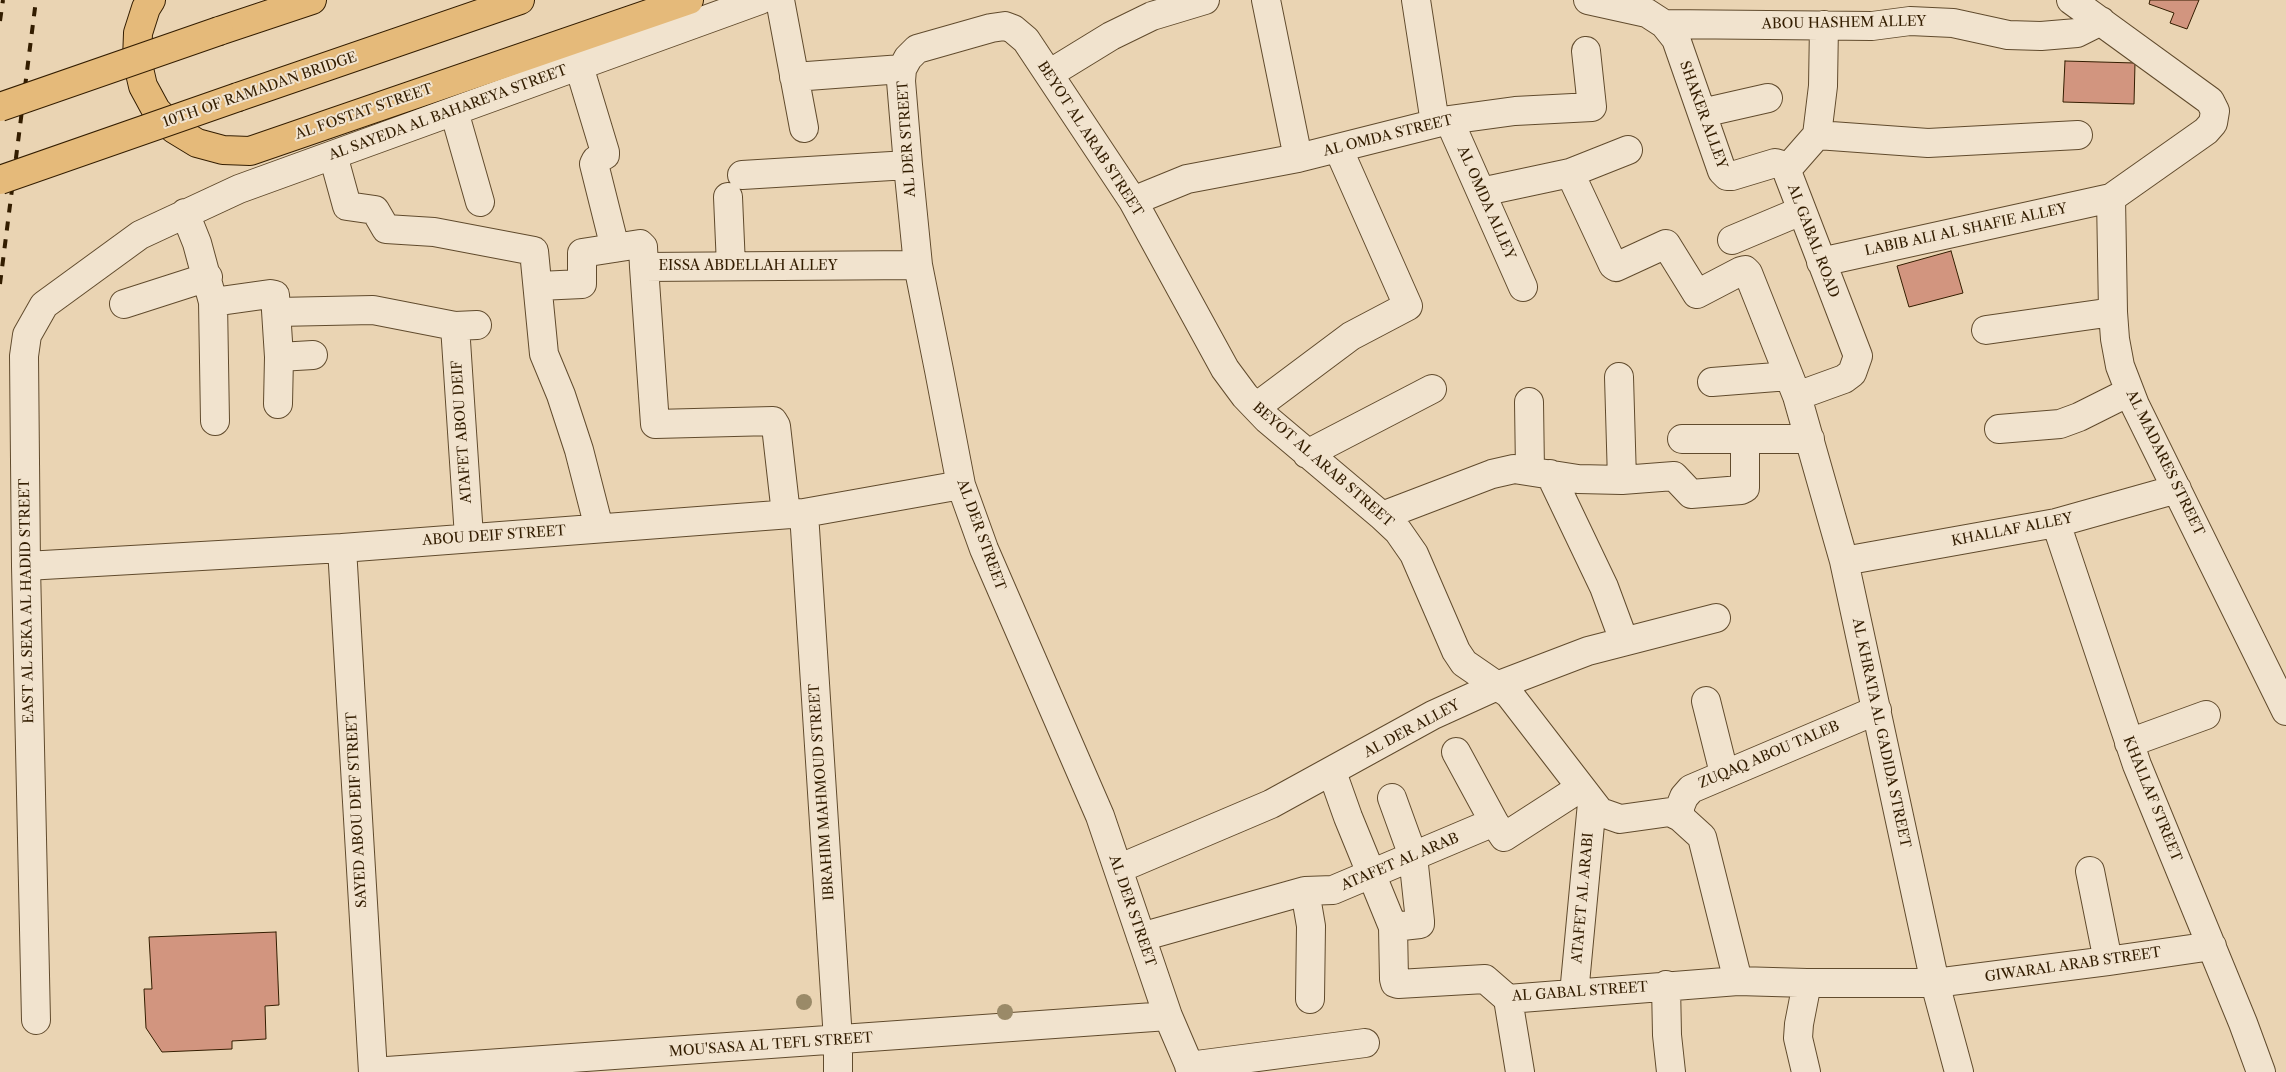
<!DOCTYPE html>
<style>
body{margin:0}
canvas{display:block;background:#ead4b3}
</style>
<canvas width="2286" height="1072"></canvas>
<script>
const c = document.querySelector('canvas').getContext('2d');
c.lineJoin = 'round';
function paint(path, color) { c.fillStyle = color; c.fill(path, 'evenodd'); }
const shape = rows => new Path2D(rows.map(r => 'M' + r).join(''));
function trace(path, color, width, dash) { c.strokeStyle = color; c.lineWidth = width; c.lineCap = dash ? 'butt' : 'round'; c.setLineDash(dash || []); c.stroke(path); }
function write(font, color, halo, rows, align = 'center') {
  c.font = font + ' "Libre Caslon Text",serif'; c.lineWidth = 4; c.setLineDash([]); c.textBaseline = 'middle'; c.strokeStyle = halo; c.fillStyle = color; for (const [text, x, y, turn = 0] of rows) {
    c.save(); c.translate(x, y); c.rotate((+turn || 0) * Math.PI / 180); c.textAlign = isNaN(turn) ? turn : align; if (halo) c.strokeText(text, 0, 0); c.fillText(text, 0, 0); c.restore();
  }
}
const building = shape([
 [2150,0,2199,0,2187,29,2170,23,2174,13,2149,4,2150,0],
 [2065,61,2135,63,2134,104,2063,102,2065,61],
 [1951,251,1963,293,1909,307,1897,266,1951,251],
 [276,932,279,1005,265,1006,266,1039,232,1041,232,1049,162,1052,146,1028,144,989,152,989,149,937,276,932]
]);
paint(building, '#d2957f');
trace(building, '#331d00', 1);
const minor = shape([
 [780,0,804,128],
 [1266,0,1298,158],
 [1416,0,1435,123],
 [1588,0,1647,13,1664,24,1872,26,1910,21,1953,23,2008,35,2041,36,2077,33,2101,21],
 [1664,24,1676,39,1722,171,1727,176,1732,176,1775,163,1789,167],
 [579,66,605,152,605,155,596,160,594,164,615,248],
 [1049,74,1111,36,1152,16,1205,0],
 [794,77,902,69],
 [454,111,480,202],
 [1702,113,1768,98],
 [1449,120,1523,287],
 [1817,135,1928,143,2078,135],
 [333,155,347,206,375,210,386,229,434,232,534,251,544,354,561,395,579,450,599,528],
 [1570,173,1613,265,1616,267,1666,244,1697,294,1741,271,1745,270,1748,273,1797,396,1844,561,1935,983,1959,1072],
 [742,175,908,165],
 [1481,192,1570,173,1628,150],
 [728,197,731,266],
 [2111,198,2113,312,2115,339,2120,366,2135,405,2286,711],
 [1133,201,1187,179,1298,158,1449,120,1515,111,1592,107,1586,51],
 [185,213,197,243,213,302,215,421],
 [1732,240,1801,211],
 [1821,262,2111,198,2206,131,2213,123,2215,111,2210,101,2071,0],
 [644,267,655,424,773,421,776,426,786,514],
 [539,286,582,284,582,253,640,244,643,247,644,267,918,265],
 [213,302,270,294,275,295,279,357,278,404],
 [124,304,208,277],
 [277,312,373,310,455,326,477,325],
 [455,326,469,537],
 [1986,330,2113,312],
 [279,357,313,355],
 [1619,377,1622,480],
 [1712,382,1789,376],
 [1797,396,1844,379,1852,373,1858,356,1788,174,1789,167,1817,135,1823,86,1824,25],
 [1529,402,1530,471],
 [1256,407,1351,336,1408,306,1338,148],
 [1999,429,2060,424,2079,417,2129,392],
 [1682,439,1810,439],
 [1307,454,1432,389],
 [1550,474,1604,587,1624,641],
 [804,513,838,1040,838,1072],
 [1382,516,1492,474,1514,469,1578,479,1622,480,1674,476,1691,494,1741,490,1745,488,1745,441],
 [2056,523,2137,765,2243,1023,2261,1072],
 [342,548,373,1072],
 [1844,561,2056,523,2177,489],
 [26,566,342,548,804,513,961,485],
 [1706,701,1724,773],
 [2129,743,2206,715],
 [1456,752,1494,822],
 [1332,772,1348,817,1393,927,1394,979,1395,983,1398,984,1485,979,1508,999,1738,981,1807,983,1935,983,2108,961,2212,946],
 [1392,798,1413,856,1420,921,1420,924,1393,927],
 [1680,817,1680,807,1684,797,1691,789,1877,710],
 [1118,869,1271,804,1433,715,1499,685,1588,651,1716,618],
 [2090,871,2108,961],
 [1305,891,1311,926,1310,999],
 [1141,937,1305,891,1333,890,1494,822,1504,837,1580,788],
 [1666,985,1667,1035,1671,1072],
 [1574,994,1592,803],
 [1508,999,1520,1072],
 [36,1020,26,566,24,356,27,335,44,305,140,235,239,189,760,0],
 [1189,1066,1365,1043],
 [373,1072,1168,1016],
 [1192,1072,1168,1016,1100,816,984,549,961,485,939,370,918,265,908,165,901,81,902,69,908,58,917,49,991,28,1005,26,1013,29,1026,40,1133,201,1225,369,1245,396,1267,419,1382,516,1398,531,1414,554,1456,651,1464,663,1509,694,1600,812,1620,819,1670,812,1680,817,1702,837,1738,981],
 [1806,1072,1798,1038,1799,1024,1807,983]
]);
const major = shape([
 [151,0,146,8,138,33,137,60,143,86,156,110,174,129,197,143,223,150,250,151,689,0],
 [219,31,312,0],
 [238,97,520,0]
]);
trace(minor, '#614b2d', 30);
trace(major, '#331d00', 30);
trace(minor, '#f1e3ce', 28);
trace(major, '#e5ba7a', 28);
trace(shape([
 [0,21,3,0],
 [0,284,36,0]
]), '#331d00', 4, [9, 9]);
const majorBridge = shape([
 [0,107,219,31],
 [0,180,238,97]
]);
trace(majorBridge, '#331d00', 30, []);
trace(majorBridge, '#e5ba7a', 28);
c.fillStyle = '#9a8a68';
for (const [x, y] of [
 [804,1002],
 [1005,1012]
]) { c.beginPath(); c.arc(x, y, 8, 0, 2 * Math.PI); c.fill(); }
write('14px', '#331d00', '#f1e3ce', [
 ["ABOU HASHEM ALLEY",1844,23,-1],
 ["10TH OF RAMADAN BRIDGE",260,90,-19],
 ["AL FOSTAT STREET",364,112,-19],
 ["AL SAYEDA AL BAHAREYA STREET",448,113,-20],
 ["SHAKER ALLEY",1703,115,70],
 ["AL OMDA STREET",1388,136,-14],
 ["AL DER STREET",907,139,-94],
 ["BEYOT AL ARAB STREET",1090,139,57],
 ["AL OMDA ALLEY",1486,203,66],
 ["LABIB ALI AL SHAFIE ALLEY",1966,230,-12],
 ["AL GABAL ROAD",1813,241,69],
 ["EISSA ABDELLAH ALLEY",748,266],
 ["ATAFET ABOU DEIF",462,432,-94],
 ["AL MADARES STREET",2165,463,64],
 ["BEYOT AL ARAB STREET",1323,465,41],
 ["KHALLAF ALLEY",2012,530,-11],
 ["AL DER STREET",981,535,70],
 ["ABOU DEIF STREET",494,536,-4],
 ["EAST AL SEKA AL HADID STREET",27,601,-91],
 ["AL DER ALLEY",1412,729,-28],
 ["AL KHRATA AL GADIDA STREET",1881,733,78],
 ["ZUQAQ ABOU TALEB",1769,755,-23],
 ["IBRAHIM MAHMOUD STREET",822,792,-94],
 ["KHALLAF STREET",2152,799,68],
 ["SAYED ABOU DEIF STREET",357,810,-93],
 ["ATAFET AL ARAB",1400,862,-23],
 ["ATAFET AL ARABI",1583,898,-85],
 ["AL DER STREET",1132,911,71],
 ["GIWARAL ARAB STREET",2073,965,-8],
 ["AL GABAL STREET",1580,992,-4],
 ["MOU'SASA AL TEFL STREET",771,1045,-4]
]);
</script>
